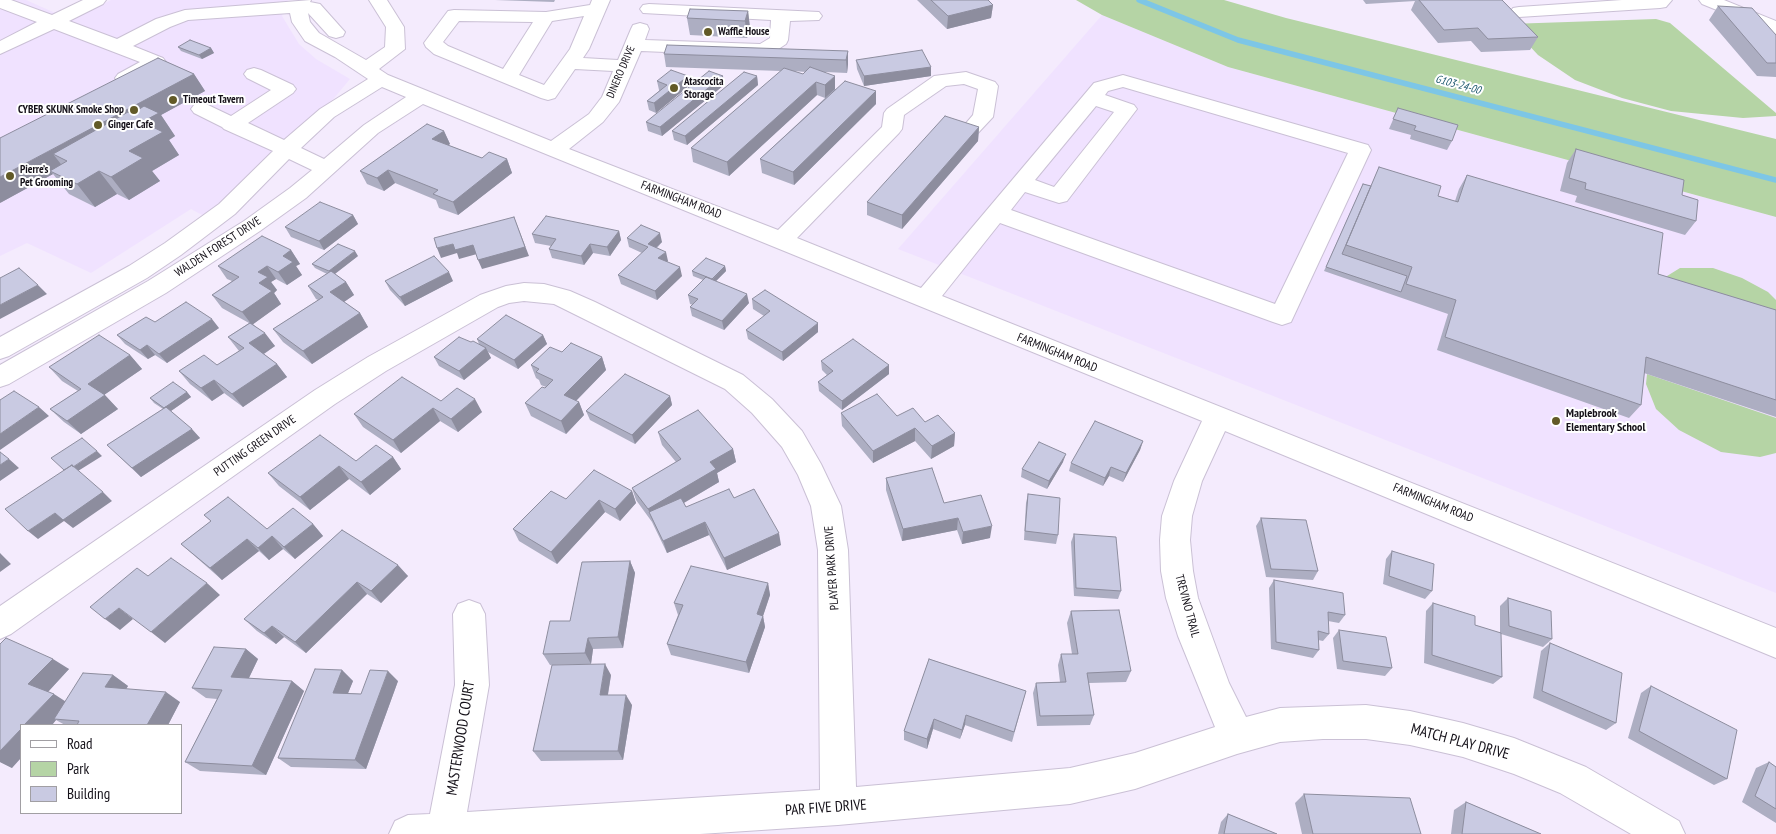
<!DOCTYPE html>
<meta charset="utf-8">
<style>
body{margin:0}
#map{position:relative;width:1776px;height:834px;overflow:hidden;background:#f4ebfd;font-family:"PT Sans Narrow",sans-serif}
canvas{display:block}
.legend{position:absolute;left:20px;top:724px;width:162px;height:90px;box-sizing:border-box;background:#fff;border:1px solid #a19fa3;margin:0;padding:6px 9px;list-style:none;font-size:15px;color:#141018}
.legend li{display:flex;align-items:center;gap:10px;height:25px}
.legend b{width:25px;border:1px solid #a19fa3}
</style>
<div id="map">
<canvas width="1776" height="834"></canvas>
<ul class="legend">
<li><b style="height:6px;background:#fff"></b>Road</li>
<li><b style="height:14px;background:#b5d4a5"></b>Park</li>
<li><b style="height:14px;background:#c9cae2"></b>Building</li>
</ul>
</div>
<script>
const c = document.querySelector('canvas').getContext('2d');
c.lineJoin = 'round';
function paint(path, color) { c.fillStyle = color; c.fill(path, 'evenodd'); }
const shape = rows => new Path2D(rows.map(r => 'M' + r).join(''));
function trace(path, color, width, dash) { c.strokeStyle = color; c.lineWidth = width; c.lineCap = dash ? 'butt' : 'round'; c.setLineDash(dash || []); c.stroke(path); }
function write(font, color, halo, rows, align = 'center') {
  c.font = font + ' "PT Sans Narrow",sans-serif'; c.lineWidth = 4; c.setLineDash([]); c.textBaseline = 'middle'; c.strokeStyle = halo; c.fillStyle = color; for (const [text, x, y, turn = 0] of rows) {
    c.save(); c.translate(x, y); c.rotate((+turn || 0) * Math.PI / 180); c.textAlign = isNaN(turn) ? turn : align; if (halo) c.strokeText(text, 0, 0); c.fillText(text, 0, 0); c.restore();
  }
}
paint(shape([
 [0,0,26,0,71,20,111,0,288,0,282,16,299,44,316,59,350,79,325,109,206,217,191,209,91,273,27,243,0,256],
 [1102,15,1228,67,1776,217,1776,593,898,249]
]), '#f0e2ff');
paint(shape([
 [1076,0,1224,0,1286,18,1776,139,1776,217,1228,67,1102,15],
 [1656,19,1670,23,1776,113,1776,116,1743,118,1671,111,1622,98,1575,80,1538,55,1509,24],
 [1680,268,1713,268,1742,278,1768,292,1776,300,1776,328,1659,281],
 [1647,374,1776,418,1776,453,1760,457,1721,452,1679,430,1656,409,1646,384]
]), '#b5d4a5');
trace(shape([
 [1139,0,1238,40,1776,180]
]), '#7dc6e6', 5.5);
const minor = shape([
 [0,0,11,0,52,15,83,0,106,0,103,4,69,21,117,39,156,19,185,10,311,0,310,2,320,4,345,32,343,36,336,38,329,36,308,13,310,22,319,33,366,60,385,47,386,27,369,0,387,0,404,27,405,49,379,69,388,75,551,141,589,114,602,97,613,71,575,69,555,98,548,100,541,98,434,54,426,47,424,43,448,11,454,10,546,12,590,5,592,0,610,0,589,49,583,58,618,60,631,29,633,25,640,23,647,25,649,29,645,40,760,44,770,38,771,20,643,13,640,9,643,5,649,4,819,12,822,16,819,20,790,21,788,40,786,44,771,54,764,56,641,51,619,102,603,122,569,149,778,230,882,127,884,113,887,109,934,76,966,72,995,82,998,86,993,117,978,133,971,135,964,133,961,129,973,115,978,89,964,84,946,86,904,115,902,129,899,133,797,238,921,288,1094,83,1123,75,1368,145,1371,150,1291,322,1282,325,1273,322,1000,223,942,296,1776,628,1776,658,1225,431,1202,481,1192,516,1190,540,1193,571,1198,598,1229,683,1246,717,1280,708,1366,705,1410,711,1463,723,1514,738,1586,767,1679,821,1685,834,1631,834,1560,793,1514,774,1463,757,1410,745,1366,739,1323,739,1280,742,1237,754,1135,789,1070,804,838,825,700,834,389,834,395,821,408,815,430,814,455,685,453,614,458,604,469,600,480,604,485,614,489,685,467,812,820,790,818,550,811,506,798,475,782,447,752,413,725,389,554,304,524,301,509,303,498,307,386,371,335,404,11,634,0,639,0,606,315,390,368,357,480,295,506,286,524,283,544,284,570,291,595,302,743,375,772,399,802,431,821,464,841,506,848,550,856,787,1070,768,1135,753,1215,727,1178,636,1166,598,1161,571,1160,540,1162,516,1174,481,1202,421,423,104,378,133,306,198,260,231,166,293,9,384,0,387,0,365,148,281,244,221,290,188,312,170,289,159,235,214,181,255,147,278,9,356,0,359,0,337,129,266,165,243,219,204,273,151,224,129,222,127,194,113,191,109,194,105,201,103,208,105,231,116,271,90,247,78,244,74,247,70,254,68,261,70,293,85,296,89,293,93,248,123,284,140,320,109,368,79,335,57,305,41,292,22,290,13,188,20,170,27,133,46,163,58,166,62,163,66,125,84,118,82,115,78,118,74,140,62,54,29,0,54,0,41,37,22,0,8,0,0],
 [584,16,570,49,544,85,519,75,552,21,584,16],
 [459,21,533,22,503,69,448,46,443,42,459,21],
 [382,87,406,97,364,125,324,159,301,148,334,117,382,87],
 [1123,87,1348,153,1275,304,1011,210,1025,192,1059,203,1067,201,1137,109,1134,105,1105,95,1108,91,1123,87],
 [1096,106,1114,112,1054,187,1035,180,1096,106],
 [1622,0,1672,0,1666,7,1660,8,1519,17,1513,16,1510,12,1513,8,1519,7,1622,0],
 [1699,0,1724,0,1776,21,1776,34,1702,4,1699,0]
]);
trace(minor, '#cac0d5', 2);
paint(minor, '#fff');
paint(shape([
 [495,0,555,0,554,2],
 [917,0,988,0,993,5,991,18,947,29],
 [1363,0,1502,0,1538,37,1530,50,1481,52,1471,41,1438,43,1411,10,1415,1,1366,4],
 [1718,6,1776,35,1776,77,1757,76,1709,20],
 [748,11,750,28,747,38,690,35,687,18],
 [178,47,211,48,214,53,202,59,181,51],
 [848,51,848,64,847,73,825,72,835,89,876,91,876,104,794,185,762,173,760,159,825,98,817,95,729,176,693,162,691,148,781,71,666,67,664,54],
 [794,71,806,72,803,74],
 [158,58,194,74,205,91,161,115,175,136,169,140,179,155,152,171,160,181,129,200,117,194,95,207,69,194,53,174,0,203],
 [856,60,931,67,931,76,864,86,857,69],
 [688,76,690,85,656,113,649,110,647,101,659,91,659,90,657,81],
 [757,76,758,85,687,145,674,140,672,131],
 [724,85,662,136,648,131,646,122],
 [1398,108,1452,141,1447,150,1410,139,1411,135,1389,129],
 [979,127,978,141,902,229,867,215,867,202],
 [444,131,450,144,448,145,482,158,507,159,512,173,458,215,439,208,436,200,395,183,384,191,367,184,360,171],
 [1576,149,1696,221,1685,235,1575,202,1577,196,1560,191,1567,163],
 [1379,167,1438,196,1455,201,1459,189,1467,175,1658,274,1776,310,1776,417,1644,373,1641,405,1629,418,1437,350,1448,314,1324,271,1363,184,1371,186],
 [353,215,358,224,324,250,291,237,285,227],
 [619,231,621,240,610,256,593,253,584,265,552,258,549,249,551,246,535,243,532,234],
 [627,238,662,242,657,248,668,261,667,262,682,276,657,300,621,284,618,275,642,253,629,247],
 [291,250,300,264,296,266,302,275,287,285,276,279,271,282,277,290,274,293,281,304,253,324,275,346,264,354,277,364,287,377,243,407,224,393,212,401,190,384,179,371,217,365,239,351,228,337,249,323,222,308,212,295,232,281,227,279,218,266],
 [358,256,335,274,346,282,354,295,344,302,360,313,368,327,312,364,283,342,273,329,318,300,316,299,308,286,327,274,315,268,312,264],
 [725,266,726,271,716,281,749,303,724,330,692,316,690,307,693,305,690,304,688,295,703,280,693,276,692,271],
 [385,281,453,281,405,306,390,290],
 [752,299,818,332,783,361,748,339,746,330,764,316,753,309],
 [155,322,219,328,167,363,155,355,148,359,125,344,117,335],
 [543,335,547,344,518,369,488,352,491,358,464,380,439,366,434,357,471,342,479,344,477,339],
 [562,352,602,357,606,370,576,401,579,402,584,415,566,434,531,416,525,403,546,387,541,385,539,380,536,378,531,365],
 [130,355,142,369,104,395,118,409,81,434,64,422,50,409,78,391,62,381,49,367],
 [821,361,889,365,889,374,842,410,819,391,818,382,827,375,822,370],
 [187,392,191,397,171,411,200,438,141,477,107,445,163,409,154,403,150,398],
 [670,396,672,405,635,444,590,420,586,411],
 [441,401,482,412,458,432,440,421,401,453,363,427,354,414],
 [841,413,897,416,925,422,955,433,954,446,931,459,915,441,873,463,842,426],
 [658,432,733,449,736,462,717,473,719,482,684,503,686,507,734,498,781,545,727,570,709,535,667,553,652,522,636,500,632,488,676,462,662,445],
 [1143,441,1140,450,1123,482,1109,476,1103,486,1069,471,1071,463],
 [393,457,401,469,370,495,349,479,310,510,279,486,268,473],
 [1063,462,1047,489,1021,477,1022,469],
 [886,478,944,503,990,538,962,544,957,530,902,541,886,490],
 [632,491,636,503,620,521,605,512,557,564,519,541,513,529,566,499],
 [1028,494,1058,535,1056,544,1024,540,1026,503],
 [204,515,267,529,313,524,323,536,295,559,283,549,269,560,259,551,222,580,181,544,211,521],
 [1261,518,1318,571,1313,580,1266,577,1256,526],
 [342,530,408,576,381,603,367,594,306,653,284,637,276,644,257,631,244,619],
 [1074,534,1121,591,1118,599,1074,596,1071,542],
 [1392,551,1432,591,1425,599,1383,584,1386,559],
 [630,561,635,573,623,648,593,649,591,664,550,665,543,654,570,621],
 [1274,580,1345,615,1339,623,1328,621,1329,634,1323,641,1318,640,1319,650,1313,658,1271,649,1269,588],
 [768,583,770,595,763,616,765,627,749,673,671,655,667,644,678,615,674,603],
 [1508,598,1552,639,1543,647,1501,634,1502,677,1493,684,1424,663,1426,611,1433,603,1475,625,1500,633,1500,606],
 [1071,611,1131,671,1126,682,1089,683,1094,715,1090,725,1037,726,1033,693,1036,683,1060,682,1058,665,1061,654,1072,654,1067,623],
 [1339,630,1392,668,1385,676,1337,669,1333,638],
 [1550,643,1616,723,1606,730,1533,698,1541,651],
 [0,644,69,669,48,692,65,702,113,675,128,686,126,689,180,702,168,725,65,725,56,720,52,725,21,725,12,768,0,762],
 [246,649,258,659,249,678,292,681,304,691,266,775,200,771,185,762,217,699,206,698,192,688],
 [929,659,1026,691,1012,742,965,725,960,739,933,729,927,749,904,740,904,731],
 [342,670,353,681,348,693,361,694,398,681,366,769,291,767,278,758],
 [611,675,608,695,632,705,623,760,541,761,533,751],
 [1651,686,1727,779,1714,785,1628,738,1641,693],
 [1769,762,1776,767,1776,823,1742,802,1756,768],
 [1304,794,1421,834,1302,834,1295,803],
 [1466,802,1541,834,1451,834,1454,810],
 [1228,814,1277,834,1218,834,1221,822]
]), '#adaec2');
paint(shape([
 [993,5,991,18,947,29,948,16],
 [748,11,750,28,747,38,745,21],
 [211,48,214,53,202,59,199,55],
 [848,51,848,64,847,73,846,60],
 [931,67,931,76,864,86,864,76],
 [194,74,205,91,161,115,175,136,169,140,179,155,152,171,160,181,129,200,111,177,136,162,67,161,53,154,64,168,50,171,53,174,0,203,0,177],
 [688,76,690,85,656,113,654,103],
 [723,76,724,85,662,136,660,127],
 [757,76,758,85,687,145,685,136],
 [835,76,835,89,825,98,825,85],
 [816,82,817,95,729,176,727,162],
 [876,91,876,104,794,185,793,172],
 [979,127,978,141,902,229,902,215],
 [444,131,450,144,438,153,432,139],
 [507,159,512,173,458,215,453,202],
 [388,170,395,183,384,191,377,178],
 [99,171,117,194,95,207,77,184],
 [353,215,358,224,324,250,319,241],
 [514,217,529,256,482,269,478,260],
 [619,231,621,240,610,256,607,247],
 [660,233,662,242,650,253,648,244],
 [453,244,473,245,477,254,459,259,457,253,441,258,437,248],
 [590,244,593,253,584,265,581,256],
 [291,250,300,264,296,266,302,275,287,285,278,272,283,256],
 [355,251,358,256,332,276,329,271],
 [666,252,668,261,661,268,658,258],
 [267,266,276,279,271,282,277,290,274,293,281,304,252,325,242,312,259,283,258,272],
 [725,266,726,271,713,284,712,280],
 [680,267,682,276,657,300,655,291],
 [449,272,453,281,405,306,400,297],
 [346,282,354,295,338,306,330,292],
 [38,285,47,294,0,319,0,305],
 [747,294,749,303,724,330,722,321],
 [360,313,368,327,312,364,303,351],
 [212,319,219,328,167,363,159,354],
 [818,323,818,332,783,361,782,352],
 [265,333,275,346,259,357,249,343],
 [543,335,547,344,518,369,514,360],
 [147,345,155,355,148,359,140,350],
 [486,348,491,358,464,380,459,371],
 [130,355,142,369,101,397,88,384],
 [602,357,606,370,569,408,564,395],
 [277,364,287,377,243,407,232,394],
 [889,365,889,374,842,410,842,401],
 [214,380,224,393,212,401,201,388],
 [187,392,191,397,168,413,164,408],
 [105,395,118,409,81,434,67,421],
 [670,396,672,405,635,444,632,435],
 [475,399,482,412,458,432,451,419],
 [579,402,584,415,566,434,561,421],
 [39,407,49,416,0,450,0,434],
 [433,408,440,421,401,453,393,440],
 [915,428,915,441,873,463,873,451],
 [192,429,200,438,141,477,132,468],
 [955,433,954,446,931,459,932,446],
 [1143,441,1140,450,1123,482,1126,473],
 [733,449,736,462,717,473,719,482,653,521,648,509,710,462],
 [97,451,102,456,70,476,66,472],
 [1066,454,1063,462,1047,489,1049,481],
 [393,457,401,469,370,495,361,482],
 [9,459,19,468,0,481,0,465],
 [339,466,349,479,310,510,300,497],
 [1111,467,1109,476,1103,486,1105,478],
 [632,491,636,503,620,521,615,509],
 [103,492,112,501,73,528,64,521,38,539,28,531,55,513],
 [599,500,605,512,557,564,551,552],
 [958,518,957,530,902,541,903,529],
 [705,522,709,535,667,553,663,541],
 [313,524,323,536,295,559,284,547],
 [992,526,990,538,962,544,963,532],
 [779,533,781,545,727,570,724,558],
 [272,536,283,549,269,560,258,548],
 [247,539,259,551,222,580,210,568],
 [0,553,11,564,0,572],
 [630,561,635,573,623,648,618,637],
 [398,565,408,576,381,603,371,591],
 [357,582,367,594,306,653,295,642],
 [207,583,220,595,165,643,151,632],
 [768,583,770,595,763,616,765,627,749,673,746,662,757,614],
 [119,608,133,619,120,630,105,619],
 [272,626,284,637,276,644,264,633],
 [588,638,593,649,591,664,585,653],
 [246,649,258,659,244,688,231,677],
 [53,659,69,669,46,694,28,684],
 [605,664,611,675,606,705,600,695],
 [342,670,353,681,344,703,333,693],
 [388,671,398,681,366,769,355,760],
 [113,675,128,686,121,697,105,687],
 [292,681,304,691,266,775,252,766],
 [166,692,180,702,168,725,147,725],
 [54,694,71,705,54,719,56,720,52,725,24,725],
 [626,695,632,705,623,760,618,751],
 [966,715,965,725,960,739,962,730],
 [934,719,933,729,927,749,927,739],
 [21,729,21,758,12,768,0,762,0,751]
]), '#8d8d9e');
const building = shape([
 [931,0,988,0,993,5,948,16,931,0],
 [1419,0,1502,0,1538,37,1488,39,1478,28,1444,30,1419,0],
 [1718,6,1752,8,1776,35,1776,63,1767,63,1718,6],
 [690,9,748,11,745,21,687,18,690,9],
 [190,40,211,48,199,55,178,47,190,40],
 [667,45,848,51,846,60,664,54,667,45],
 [922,50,931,67,864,76,856,60,922,50],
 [158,58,194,74,0,177,0,138,158,58],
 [810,67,835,76,825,85,816,82,727,162,691,148,784,68,803,74,810,67],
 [671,70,688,76,654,103,647,101,667,85,657,81,671,70],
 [709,71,723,76,660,127,646,122,709,71],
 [744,72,757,76,685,136,672,131,744,72],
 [845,81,876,91,793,172,760,159,845,81],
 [144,106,159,113,142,122,163,132,129,151,143,158,111,177,99,171,77,184,50,171,67,161,53,154,128,112,132,114,144,106],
 [1398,108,1458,125,1452,141,1414,130,1416,126,1393,119,1398,108],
 [945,116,979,127,902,215,867,202,945,116],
 [427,124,444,131,432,139,482,158,489,152,507,159,453,202,433,194,438,190,388,170,377,178,360,171,427,124],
 [1576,149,1684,180,1682,195,1698,200,1696,221,1585,189,1586,183,1569,178,1576,149],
 [1379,167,1441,186,1438,196,1458,202,1467,175,1663,233,1658,274,1776,310,1776,400,1646,357,1641,405,1445,337,1456,300,1406,284,1412,267,1346,245,1379,167],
 [1363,184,1371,186,1342,254,1407,276,1401,292,1326,267,1363,184],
 [320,202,353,215,319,241,285,227,320,202],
 [546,216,619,231,607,247,590,244,581,256,549,249,556,239,532,234,546,216],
 [514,217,525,247,478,260,473,245,455,250,453,244,437,248,434,238,514,217],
 [641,225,660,233,648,244,666,252,658,258,680,267,655,291,618,275,648,247,627,238,641,225],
 [262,236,291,250,283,256,293,262,278,272,267,266,258,272,268,277,259,283,272,291,242,312,212,295,239,277,218,266,262,236],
 [338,244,355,251,329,271,312,264,338,244],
 [434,256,449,272,400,297,385,281,434,256],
 [706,258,725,266,712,279,692,271,706,258],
 [19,268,38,285,0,305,0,278,19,268],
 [331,271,346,282,330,292,360,313,303,351,273,329,323,297,308,286,331,271],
 [706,277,747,294,722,321,690,307,698,299,688,295,706,277],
 [765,290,818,323,782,352,746,330,770,311,752,299,765,290],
 [186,302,212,319,159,354,147,345,140,350,117,335,146,317,155,322,186,302],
 [506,315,543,335,514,360,477,339,506,315],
 [250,323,265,333,249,343,277,364,232,394,214,380,201,388,179,371,204,355,217,365,244,348,228,337,250,323],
 [99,335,130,355,88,384,105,395,67,421,50,409,81,389,49,367,99,335],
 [459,337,471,342,473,341,486,348,459,371,434,357,459,337],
 [853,339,889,365,842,401,818,382,833,371,821,361,853,339],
 [571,343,602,357,564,395,579,402,561,421,525,403,542,387,545,388,553,380,536,372,539,369,531,365,550,347,562,352,571,343],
 [625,374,670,396,632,435,586,411,625,374],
 [402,377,441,401,457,388,475,399,451,419,433,408,393,440,354,414,402,377],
 [173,382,187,392,164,408,150,398,173,382],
 [14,391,39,407,0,434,0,400,14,391],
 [877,394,897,416,913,408,925,422,938,415,955,433,932,446,915,428,873,451,841,413,877,394],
 [166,407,192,429,132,468,107,445,166,407],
 [698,410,733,449,710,462,716,469,648,509,632,488,681,459,658,432,698,410],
 [1095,421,1143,441,1126,473,1111,467,1105,478,1071,463,1095,421],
 [320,435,356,461,376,445,393,457,361,482,339,466,300,497,268,473,320,435],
 [82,438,97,451,73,467,72,465,64,470,51,458,82,438],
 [1039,442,1066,454,1049,481,1022,469,1039,442],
 [0,452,9,459,0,465,0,452],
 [72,465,103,492,63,520,55,513,28,531,5,509,72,465],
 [932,468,944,503,981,495,992,526,963,532,958,518,903,529,886,478,932,468],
 [594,470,632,491,615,509,599,500,551,552,513,529,551,491,566,499,594,470],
 [729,489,734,498,754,489,779,533,724,558,705,522,663,541,649,512,681,498,686,507,729,489],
 [1028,494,1060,498,1058,535,1025,531,1028,494],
 [228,497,267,529,293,508,313,524,284,547,272,536,258,548,247,539,210,568,181,544,211,521,204,515,228,497],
 [1261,518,1306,520,1318,571,1271,569,1261,518],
 [342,530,398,565,371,591,357,582,295,642,272,626,264,633,244,619,342,530],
 [1074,534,1116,537,1121,591,1076,588,1074,534],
 [1392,551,1434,564,1432,591,1389,576,1392,551],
 [171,558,207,583,151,632,119,608,105,619,90,607,137,568,148,576,171,558],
 [630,561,618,637,588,638,585,653,543,654,550,621,570,621,582,562,630,561],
 [691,566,768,583,757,614,763,616,746,662,667,644,683,605,674,603,691,566],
 [1274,580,1343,593,1345,615,1328,612,1329,634,1318,631,1319,650,1276,642,1274,580],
 [1508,598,1551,611,1552,639,1509,626,1508,598],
 [1433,603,1475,616,1475,625,1501,633,1502,677,1432,655,1433,603],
 [1119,610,1131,671,1087,673,1094,715,1040,716,1036,683,1066,682,1061,654,1078,654,1071,611,1119,610],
 [1339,630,1386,637,1392,668,1343,661,1339,630],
 [6,638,53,659,28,684,54,694,24,725,21,725,21,729,0,751,0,644,6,638],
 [1550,643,1622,673,1616,723,1542,691,1550,643],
 [214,647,246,649,231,677,292,681,252,766,185,762,222,690,192,688,214,647],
 [929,659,1026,691,1014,732,966,715,962,730,934,719,927,739,904,731,929,659],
 [605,664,600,695,626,695,618,751,533,751,552,665,605,664],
 [315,669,342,670,333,693,361,694,370,670,388,671,355,760,278,758,315,669],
 [83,673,113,675,105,687,166,692,147,725,77,725,79,721,54,719,83,673],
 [1651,686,1737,730,1727,779,1639,731,1651,686],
 [1769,762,1776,767,1776,809,1755,796,1769,762],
 [1304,794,1410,798,1421,834,1313,834,1304,794],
 [1466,802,1541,834,1462,834,1466,802],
 [1228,814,1277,834,1224,834,1228,814]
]);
paint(building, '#c9cae2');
trace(building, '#8d8d9e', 1);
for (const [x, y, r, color] of [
 [708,32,5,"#625a27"],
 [674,88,5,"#625a27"],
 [173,100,5,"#625a27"],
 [134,110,5,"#625a27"],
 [98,125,5,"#625a27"],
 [10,176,5,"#625a27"],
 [1556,421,5,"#625a27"]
]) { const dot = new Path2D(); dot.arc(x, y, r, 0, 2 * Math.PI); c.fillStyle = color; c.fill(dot); trace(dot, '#fff', 2); }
write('bold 11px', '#141018', '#fff', [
 ["Waffle House",718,32],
 ["Atascocita",684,82],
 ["Storage",684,95],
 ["Timeout Tavern",183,100],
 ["CYBER SKUNK Smoke Shop",124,110,"right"],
 ["Ginger Cafe",108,125],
 ["Pierre’s",20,170],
 ["Pet Grooming",20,183]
], 'left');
write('11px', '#141018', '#fff', [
 ["DINERO DRIVE",621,72,-67]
]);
write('italic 11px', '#1d576e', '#fff', [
 ["G103-24-00",1458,85,15]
]);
write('12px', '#141018', '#fff', [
 ["FARMINGHAM ROAD",681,200,21],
 ["WALDEN FOREST DRIVE",218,247,-33],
 ["FARMINGHAM ROAD",1057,353,22],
 ["PUTTING GREEN DRIVE",255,446,-35],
 ["FARMINGHAM ROAD",1433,503,22],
 ["PLAYER PARK DRIVE",832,568,-94],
 ["TREVINO TRAIL",1187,606,75]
]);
write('bold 12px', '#141018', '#fff', [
 ["Maplebrook",1566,414],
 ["Elementary School",1566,428]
], 'left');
write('15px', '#141018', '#fff', [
 ["MASTERWOOD COURT",461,738,-81],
 ["MATCH PLAY DRIVE",1460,742,15],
 ["PAR FIVE DRIVE",826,808,-4]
]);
</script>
